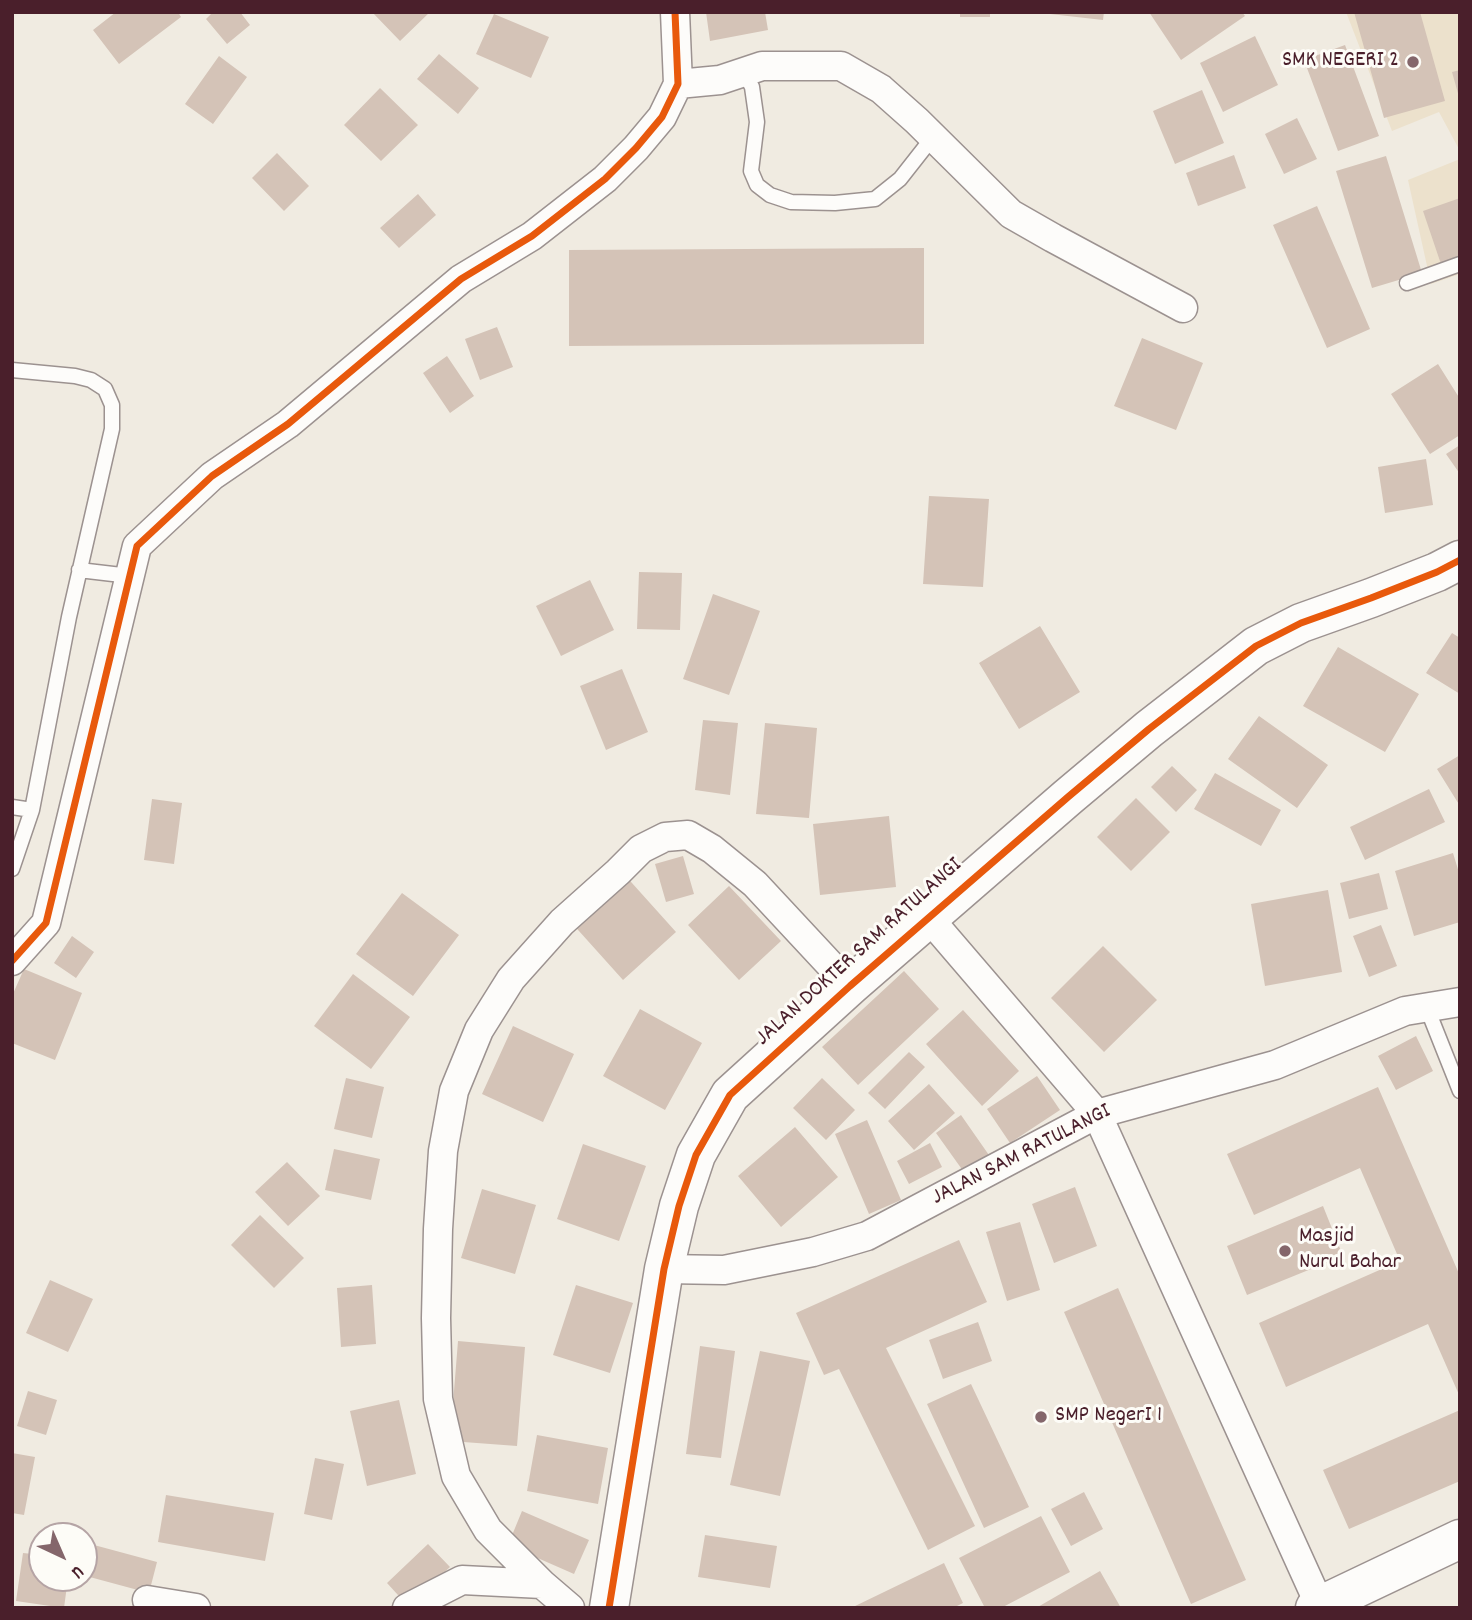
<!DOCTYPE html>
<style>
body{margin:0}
#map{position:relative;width:1472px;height:1620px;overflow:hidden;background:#f0ebe1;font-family:Dekko,sans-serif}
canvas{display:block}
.frame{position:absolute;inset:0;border:14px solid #4a1f2b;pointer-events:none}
.north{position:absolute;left:28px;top:1522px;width:70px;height:70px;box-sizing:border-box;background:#fdfcf7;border:2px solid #b5a4a5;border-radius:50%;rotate:136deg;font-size:19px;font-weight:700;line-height:28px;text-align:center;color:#4a1f2b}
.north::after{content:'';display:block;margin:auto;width:24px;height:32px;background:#84666b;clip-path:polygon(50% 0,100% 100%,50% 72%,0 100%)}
</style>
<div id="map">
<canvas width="1472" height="1620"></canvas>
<div class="frame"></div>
<div class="north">U</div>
</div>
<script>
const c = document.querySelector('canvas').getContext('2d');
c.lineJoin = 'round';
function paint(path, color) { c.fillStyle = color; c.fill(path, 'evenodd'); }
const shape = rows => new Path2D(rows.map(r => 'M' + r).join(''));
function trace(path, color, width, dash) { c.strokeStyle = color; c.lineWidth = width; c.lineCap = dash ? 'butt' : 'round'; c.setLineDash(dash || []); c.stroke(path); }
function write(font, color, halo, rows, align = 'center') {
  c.font = font + ' Dekko,sans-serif'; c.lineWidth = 6; c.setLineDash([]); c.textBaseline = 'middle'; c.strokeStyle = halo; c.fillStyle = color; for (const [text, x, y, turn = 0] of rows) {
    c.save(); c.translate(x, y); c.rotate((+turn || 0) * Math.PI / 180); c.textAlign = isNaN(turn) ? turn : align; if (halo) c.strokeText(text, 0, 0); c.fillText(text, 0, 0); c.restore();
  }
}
paint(shape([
 [1346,12,1460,12,1460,151,1439,112,1392,131],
 [1460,159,1460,274,1431,284,1408,180]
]), '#ece1cc');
paint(shape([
 [116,12,178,12,181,17,119,64,93,30],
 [213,12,240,12,250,25,227,44,206,19],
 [372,12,430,12,400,41],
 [706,12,765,12,768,30,710,41],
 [960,12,990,12,990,17,960,17],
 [1050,12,1104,12,1103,20,1050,14],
 [1149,12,1242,12,1245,16,1181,60],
 [1354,12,1420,12,1445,101,1384,118],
 [494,14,549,37,531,78,476,54],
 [1255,36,1278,85,1223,112,1200,63],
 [1345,45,1379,136,1338,151,1304,60],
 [439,54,479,88,458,114,417,79],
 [219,56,247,77,213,124,185,104],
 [1460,70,1460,97,1459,97,1452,72],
 [380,88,418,125,381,161,344,125],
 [1202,90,1224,143,1175,164,1153,111],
 [1297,118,1317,159,1284,174,1265,134],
 [277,153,309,186,284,211,252,178],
 [1234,155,1246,188,1198,206,1186,173],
 [1386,156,1422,273,1372,288,1336,171],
 [418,194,436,215,399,248,380,228],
 [1460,198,1460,264,1443,270,1423,211],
 [1317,206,1370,329,1327,348,1273,225],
 [924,248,924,344,569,346,569,250],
 [497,327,513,367,480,380,465,339],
 [1142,338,1203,363,1176,430,1114,406],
 [447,356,474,396,450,413,423,373],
 [1438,364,1460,399,1460,435,1430,454,1391,394],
 [1460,445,1460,474,1446,454],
 [1426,459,1433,505,1385,513,1378,467],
 [929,496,989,499,983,587,923,584],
 [639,572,682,573,680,630,637,629],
 [590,580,614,630,561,656,536,606],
 [713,594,760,611,729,695,683,679],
 [1040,626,1080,692,1019,729,979,663],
 [1452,633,1460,638,1460,694,1426,673],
 [1338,647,1419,694,1385,752,1303,706],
 [622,669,648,732,606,750,580,686],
 [1259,716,1328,765,1297,808,1228,759],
 [703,720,738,723,730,795,695,790],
 [765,723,817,728,809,818,756,814],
 [1460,755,1460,806,1437,769],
 [1172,766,1197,790,1176,812,1151,787],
 [1215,773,1281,810,1261,846,1194,809],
 [1429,789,1445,822,1365,860,1350,827],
 [1136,798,1170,832,1131,871,1097,837],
 [152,799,182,803,174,864,144,860],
 [889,816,896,887,820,895,813,824],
 [1453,853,1460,876,1460,922,1414,936,1395,871],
 [683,856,694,894,666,902,655,864],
 [623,873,676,932,623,980,570,921],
 [1379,873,1388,909,1349,919,1340,883],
 [729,886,781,941,739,980,688,925],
 [1328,890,1342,972,1265,986,1251,904],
 [402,893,459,935,413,996,356,954],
 [1381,925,1397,966,1369,977,1353,936],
 [72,936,94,952,76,978,54,963],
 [1103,946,1157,1000,1104,1052,1051,998],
 [24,969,82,993,55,1060,12,1043,12,996],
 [904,971,939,1009,858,1085,822,1047],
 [353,974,410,1017,371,1069,314,1026],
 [640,1009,702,1043,665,1110,603,1076],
 [963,1010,1019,1071,982,1106,926,1044],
 [513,1026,574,1054,543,1122,482,1094],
 [1416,1036,1433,1071,1396,1090,1378,1056],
 [909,1052,925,1067,885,1109,868,1093],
 [1037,1076,1060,1110,1010,1143,987,1109],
 [346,1078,384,1087,372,1138,334,1129],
 [822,1078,855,1110,826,1140,793,1108],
 [929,1084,955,1113,914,1150,888,1121],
 [1378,1087,1460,1276,1460,1397,1428,1324,1286,1387,1259,1323,1400,1261,1360,1168,1254,1215,1227,1154],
 [961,1115,991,1158,966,1175,936,1133],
 [867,1120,901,1200,869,1214,835,1134],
 [795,1127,838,1177,781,1227,738,1176],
 [930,1143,942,1167,909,1184,897,1161],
 [583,1144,646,1166,619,1241,557,1219],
 [334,1149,380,1159,371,1200,325,1190],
 [287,1162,320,1196,288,1226,255,1192],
 [1075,1187,1097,1246,1054,1263,1032,1204],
 [482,1189,536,1205,515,1274,461,1258],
 [1323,1206,1343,1256,1247,1295,1227,1246],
 [260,1215,304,1258,274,1288,231,1245],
 [1020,1222,1040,1290,1007,1301,986,1232],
 [959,1240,987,1302,886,1348,975,1526,928,1550,839,1369,824,1375,796,1313],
 [50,1280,93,1299,68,1352,26,1333],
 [372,1285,376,1344,341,1347,337,1288],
 [576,1285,633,1303,610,1373,553,1355],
 [1118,1288,1246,1580,1191,1604,1064,1312],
 [978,1322,992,1361,943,1379,929,1340],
 [458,1341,525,1347,517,1446,450,1441],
 [700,1346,735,1351,721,1458,686,1454],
 [760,1351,810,1361,780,1496,730,1485],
 [971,1384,1029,1507,984,1528,927,1404],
 [28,1391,57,1400,46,1435,17,1426],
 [399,1400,416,1474,367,1486,350,1411],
 [1460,1410,1460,1481,1349,1529,1323,1470],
 [537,1435,608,1448,598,1504,527,1491],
 [12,1453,35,1457,24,1515,12,1513],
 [315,1458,344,1464,332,1520,304,1514],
 [1084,1492,1103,1529,1071,1546,1051,1509],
 [166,1495,274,1513,265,1561,158,1542],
 [522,1511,589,1540,574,1574,508,1545],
 [1041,1516,1070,1572,1001,1608,985,1608,959,1558],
 [705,1535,777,1546,770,1588,698,1577],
 [428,1544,450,1567,408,1606,387,1583],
 [94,1545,157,1562,149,1593,86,1576],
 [23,1553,42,1555,42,1578,68,1578,64,1608,16,1601],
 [944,1563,963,1603,953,1608,851,1608],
 [1100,1571,1121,1608,1036,1608]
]), '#d4c3b7');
const lane = shape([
 [744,72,752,87,757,122,751,171,757,185,770,195,791,202,835,203,875,199,900,179,933,137],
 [1407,283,1460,264],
 [12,370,75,376,91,380,105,389,112,405,112,429,69,617,32,810,12,869],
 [79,570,130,576],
 [12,807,32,810],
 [1427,1008,1460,1091]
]);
const street = shape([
 [678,84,720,80,762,66,841,66,881,89,917,121,1011,214,1053,238,1183,308],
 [928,917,1097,1114,1321,1608],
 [12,961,46,923,137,546,212,476,288,424,461,279,532,236,605,179,636,148,662,117,678,84,675,12],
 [664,1269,724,1270,813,1252,867,1236,1097,1114,1275,1065,1405,1011,1460,1002],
 [147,1600,196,1608],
 [407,1608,462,1580,542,1584],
 [570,1608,542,1584,488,1530,456,1476,438,1399,436,1318,438,1229,443,1151,454,1091,479,1030,511,979,562,922,618,872,641,849,665,837,688,835,712,849,755,884,850,986]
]);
const secondary = shape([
 [609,1608,664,1269,679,1206,696,1155,730,1095,850,986,1068,797,1149,729,1256,646,1301,623,1371,598,1437,572,1460,560],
 [1315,1608,1460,1539]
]);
trace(lane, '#9c9290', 17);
trace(street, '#9c9290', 31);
trace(secondary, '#9c9290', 41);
trace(lane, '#fdfcfa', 14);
trace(street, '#fdfcfa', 28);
trace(secondary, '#fdfcfa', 38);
trace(shape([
 [12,961,46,923,137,546,212,476,288,424,461,279,532,236,605,179,636,148,662,117,678,84,675,12],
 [609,1608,664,1269,679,1206,696,1155,730,1095,850,986,1068,797,1149,729,1256,646,1301,623,1371,598,1437,572,1460,560]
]), '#e8590c', 7);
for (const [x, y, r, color] of [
 [1413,62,7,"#84666b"],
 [1285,1251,7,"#84666b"],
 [1041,1417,7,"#84666b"]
]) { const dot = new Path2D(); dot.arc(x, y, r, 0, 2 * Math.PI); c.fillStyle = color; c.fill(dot); trace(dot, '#fdfcf7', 2.5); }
write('23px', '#4a1f2b', '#fdfcf7', [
 ["SMK NEGERI 2",1399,62,"right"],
 ["Masjid",1299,1238],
 ["Nurul Bahar",1299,1264],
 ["SMP NegerI 1",1055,1417]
], 'left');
write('23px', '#4a1f2b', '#fdfcf7', [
 ["JALAN DOKTER SAM RATULANGI",860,953,-42],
 ["JALAN SAM RATULANGI",1022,1156,-27]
]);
</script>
